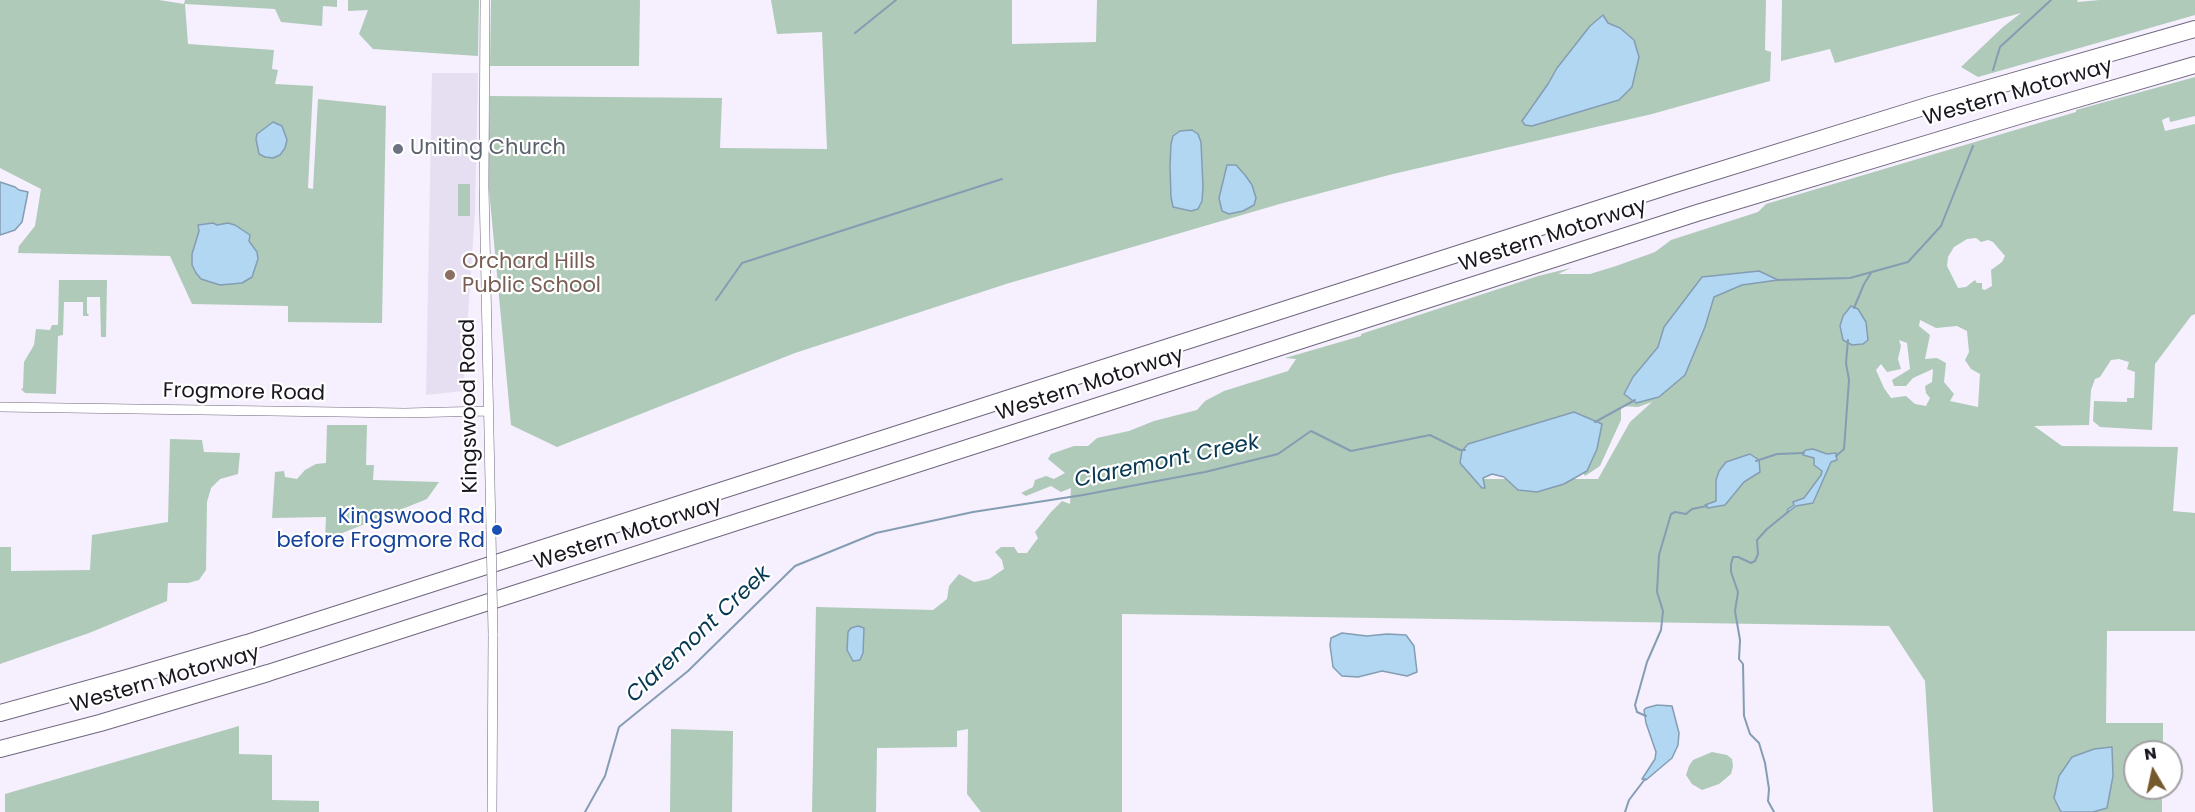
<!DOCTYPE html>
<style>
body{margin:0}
#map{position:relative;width:2195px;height:812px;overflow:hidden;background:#f5effe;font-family:Poppins,sans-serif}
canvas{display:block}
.north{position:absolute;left:2123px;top:740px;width:60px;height:60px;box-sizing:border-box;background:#fff;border:2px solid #a3a2a5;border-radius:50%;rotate:351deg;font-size:16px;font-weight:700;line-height:24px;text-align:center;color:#1a161f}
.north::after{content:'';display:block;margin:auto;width:21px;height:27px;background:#75582b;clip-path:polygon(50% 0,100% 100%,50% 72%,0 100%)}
</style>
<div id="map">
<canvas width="2195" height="812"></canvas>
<div class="north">N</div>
</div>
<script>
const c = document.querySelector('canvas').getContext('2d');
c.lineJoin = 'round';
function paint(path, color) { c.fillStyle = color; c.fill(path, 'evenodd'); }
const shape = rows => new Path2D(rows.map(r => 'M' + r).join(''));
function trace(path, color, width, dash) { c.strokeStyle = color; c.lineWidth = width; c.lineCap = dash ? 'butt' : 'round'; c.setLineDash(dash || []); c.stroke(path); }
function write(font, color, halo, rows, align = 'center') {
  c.font = font + ' Poppins,sans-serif'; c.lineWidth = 4.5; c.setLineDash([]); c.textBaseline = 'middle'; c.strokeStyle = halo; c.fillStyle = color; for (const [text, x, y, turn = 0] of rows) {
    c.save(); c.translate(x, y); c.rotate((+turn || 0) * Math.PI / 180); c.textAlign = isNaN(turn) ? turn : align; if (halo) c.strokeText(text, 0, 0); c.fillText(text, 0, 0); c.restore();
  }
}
paint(shape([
 [432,73,478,73,475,211,463,391,426,395]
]), '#e6dff2');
paint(shape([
 [0,0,159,0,184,4,185,0,337,0,337,7,323,6,322,26,281,22,275,9,185,4,188,44,274,50,272,69,278,70,275,84,313,86,308,188,313,189,318,99,386,106,382,323,288,322,288,306,192,304,170,256,18,253,19,246,35,226,41,189,0,168],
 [348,0,479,0,478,56,373,49,359,34,368,10,348,11],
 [491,0,640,0,639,66,490,66],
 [771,0,1012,0,1012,44,1096,42,1097,0,1766,0,1765,50,1771,52,1770,81,1652,114,1393,174,1283,203,1006,284,795,353,557,447,511,425,488,178,490,96,722,98,720,148,827,149,822,32,777,34],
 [1603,15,1608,23,1620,28,1639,57,1635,72,1522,121,1548,84,1557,68,1590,26],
 [1782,0,2078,0,2077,2,2100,0,2195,0,2195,15,1978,77,1961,67,2003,27,2021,13,1835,63,1830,49,1781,61],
 [2195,77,2195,116,2170,122,2169,117,2162,120,2165,131,2195,124,2195,314,2191,316,2155,364,2152,430,2100,427,2093,421,2094,401,2127,402,2127,398,2134,398,2135,372,2127,369,2129,362,2119,359,2111,360,2100,377,2095,379,2091,390,2089,425,2034,426,2062,446,2178,447,2173,511,2195,513,2195,631,2107,631,2106,723,2163,723,2163,752,2135,752,2135,788,2162,788,2162,812,1933,812,1925,681,1889,626,1122,614,1122,812,981,812,967,794,968,729,957,731,957,747,877,748,876,812,812,812,816,607,933,610,947,599,949,586,959,574,974,582,989,579,1004,569,1002,560,995,552,1001,547,1014,547,1018,553,1027,553,1038,538,1035,532,1051,512,1062,501,1070,504,1071,488,1061,492,1051,486,1026,496,1021,493,1033,487,1035,480,1046,476,1054,479,1065,473,1048,459,1051,454,1074,446,1088,446,1097,438,1129,431,1154,421,1197,410,1205,401,1224,391,1288,371,1296,359,1285,358,1361,336,1361,334,1538,276,1571,268,1558,274,1590,274,1616,266,1655,252,1671,240,1758,212,1766,204,2076,112,2076,110],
 [1976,238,1981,242,1988,240,1993,242,2005,256,2002,262,1991,270,1992,286,1985,290,1982,289,1982,283,1977,283,1975,280,1966,287,1958,288,1947,266,1948,257,1954,247,1967,239],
 [1920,320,1936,328,1957,326,1967,331,1969,352,1965,360,1971,369,1980,374,1978,407,1950,401,1954,394,1944,382,1946,363,1937,358,1925,359,1930,335,1919,326],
 [1899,340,1907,343,1910,369,1892,380,1894,386,1906,386,1913,378,1933,369,1932,382,1925,386,1926,393,1930,398,1926,406,1915,404,1906,396,1891,398,1884,388,1876,370,1881,364,1887,372,1901,369,1898,359,1901,346],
 [1652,402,1630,422,1598,479,1474,479,1589,438,1579,464,1585,476,1600,466,1621,420,1621,406,1638,407],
 [458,184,470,184,470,216,458,216],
 [59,280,107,280,106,337,101,337,100,297,87,297,87,313,89,315,88,316,83,316,83,302,64,302,63,335,58,336,56,394,25,393,21,389,23,388,24,362,34,345,36,329,50,330,52,325,58,325],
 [327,425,367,425,366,465,374,465,373,480,439,482,427,499,325,540,326,517,272,518,275,472,284,471,285,477,297,479,305,470,316,464,326,463],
 [170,439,202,440,204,452,240,453,238,474,220,479,211,488,207,502,206,570,199,580,188,583,168,583,167,601,89,633,0,664,0,547,11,547,11,571,90,570,92,535,168,522],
 [239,726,239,754,272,755,272,800,319,801,319,812,5,812,5,794],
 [671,729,733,731,732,812,670,812],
 [1712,752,1727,755,1732,759,1733,766,1731,774,1719,784,1702,790,1692,784,1686,775,1689,766,1693,760]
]), '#afcab8');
const water = shape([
 [1603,15,1608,23,1620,28,1634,40,1639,57,1632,87,1619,100,1532,126,1525,125,1522,121,1548,84,1557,68,1590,26,1603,15],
 [273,122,282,126,287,140,285,148,280,155,273,158,265,157,259,154,256,139,257,134,273,122],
 [1192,130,1198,134,1201,142,1203,187,1202,201,1198,209,1191,211,1173,207,1171,197,1170,166,1171,144,1173,136,1180,131,1192,130],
 [1227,165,1236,165,1245,175,1252,185,1256,198,1254,205,1243,211,1229,214,1222,211,1219,198,1227,165],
 [0,182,15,187,19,190,28,192,22,222,15,230,0,235,0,182],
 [213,223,217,225,228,223,235,225,250,235,249,241,257,252,258,259,252,277,242,283,220,285,201,279,196,273,192,265,192,254,199,231,198,225,213,223],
 [1759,271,1778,280,1742,285,1714,297,1705,327,1685,375,1659,397,1636,403,1624,394,1633,377,1658,347,1664,327,1702,277,1759,271],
 [1851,306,1858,309,1866,322,1868,340,1863,344,1852,345,1843,340,1840,326,1843,316,1851,306],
 [1574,412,1602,424,1597,449,1587,471,1564,484,1537,492,1518,490,1504,477,1492,474,1483,478,1485,488,1482,488,1460,463,1462,451,1468,444,1574,412],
 [1813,449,1827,454,1836,453,1837,460,1831,462,1813,503,1796,506,1787,513,1788,509,1794,505,1793,502,1804,498,1821,475,1822,471,1814,465,1814,458,1803,455,1802,453,1806,450,1813,449],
 [1750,454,1759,460,1760,472,1744,482,1725,505,1708,508,1705,505,1716,501,1716,480,1719,471,1726,462,1750,454],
 [858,626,864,628,863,653,860,660,853,661,847,650,848,632,851,628,858,626],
 [1342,633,1367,636,1387,634,1406,635,1414,646,1417,672,1407,676,1382,671,1358,677,1342,676,1333,667,1330,645,1331,638,1342,633],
 [1657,705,1672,706,1679,733,1678,745,1672,758,1646,780,1642,779,1655,759,1656,752,1646,723,1644,710,1646,708,1657,705],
 [2112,747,2113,776,2107,808,2093,812,2061,812,2054,798,2059,776,2072,757,2094,749,2112,747]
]);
paint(water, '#b1d7f3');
trace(water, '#849db3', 1.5);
trace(shape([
 [855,33,896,0],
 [1993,70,2000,47,2051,0],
 [1777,280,1850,278,1908,262,1941,226,1973,146],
 [716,300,742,263,1002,179],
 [1854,308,1864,284,1871,273],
 [1595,422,1635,400],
 [1836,456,1844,449,1849,380,1846,363,1848,340],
 [1756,461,1777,454,1804,453],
 [1646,716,1637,712,1635,705,1647,662,1661,630,1663,611,1657,592,1659,555,1671,514,1675,512,1686,514,1692,509,1707,506],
 [585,812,605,776,619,727,688,671,795,566,876,533,973,512,1083,495,1205,472,1278,454,1311,431,1351,451,1430,435,1460,450,1465,450],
 [1625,812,1629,800,1645,779],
 [1774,812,1768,801,1769,789,1765,763,1759,743,1750,734,1744,716,1743,664,1739,659,1740,640,1735,611,1738,592,1731,572,1731,564,1733,557,1738,557,1751,563,1755,561,1758,554,1757,540,1767,529,1788,512]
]), '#849db3', 2);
const street = shape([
 [485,0,484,185,491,532],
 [0,407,405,413,488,411],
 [492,812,493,634]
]);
const highway = shape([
 [0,713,127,678,247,643,1672,185,1930,105,2195,29],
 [0,749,100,723,268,673,1697,213,2022,115,2195,65]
]);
trace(street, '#70677e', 10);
trace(highway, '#70677e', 18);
trace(street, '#fff', 9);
trace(highway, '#fff', 16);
const streetBridge = shape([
 [491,532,493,634]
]);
trace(streetBridge, '#70677e', 10, []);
trace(streetBridge, '#fff', 9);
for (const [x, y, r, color] of [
 [398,149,6,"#6b7280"],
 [450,275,6,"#8d6e63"],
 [497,530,6,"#1a4fb4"]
]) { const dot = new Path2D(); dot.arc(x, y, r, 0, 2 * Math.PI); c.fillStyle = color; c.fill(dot); trace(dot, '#fff', 2); }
write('21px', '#1a161f', '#fff', [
 ["Western Motorway",2018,93,-16],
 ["Western Motorway",1553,236,-18],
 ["Western Motorway",1090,385,-18],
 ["Frogmore Road",244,393,1],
 ["Kingswood Road",470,406,-91],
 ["Western Motorway",628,534,-18],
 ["Western Motorway",165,680,-16]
]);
write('21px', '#5b616d', '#fff', [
 ["Uniting Church",410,149]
], 'left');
write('21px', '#785e54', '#fff', [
 ["Orchard Hills",462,263],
 ["Public School",462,287]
], 'left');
write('21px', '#164399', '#fff', [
 ["Kingswood Rd",485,518],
 ["before Frogmore Rd",485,542]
], 'right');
write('italic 22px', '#063853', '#fff', [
 ["Claremont Creek",1167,462,-12],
 ["Claremont Creek",699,635,-43]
]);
</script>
